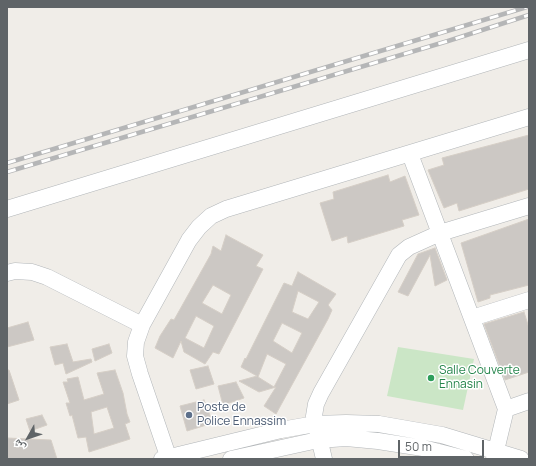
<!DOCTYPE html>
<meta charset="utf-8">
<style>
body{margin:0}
#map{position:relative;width:536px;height:466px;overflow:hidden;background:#f0ede8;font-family:Manrope,"Noto Naskh Arabic",sans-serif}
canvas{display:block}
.frame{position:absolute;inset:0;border:8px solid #5f6467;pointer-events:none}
.north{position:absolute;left:8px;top:418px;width:40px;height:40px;-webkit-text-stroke:3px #fff;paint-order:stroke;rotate:230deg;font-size:11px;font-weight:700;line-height:16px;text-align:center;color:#5f6467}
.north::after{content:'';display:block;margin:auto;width:14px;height:18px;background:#5f6467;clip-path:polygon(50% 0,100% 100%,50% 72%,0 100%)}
.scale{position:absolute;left:398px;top:440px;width:86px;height:18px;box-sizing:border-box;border:2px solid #5f6467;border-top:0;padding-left:5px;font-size:12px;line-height:14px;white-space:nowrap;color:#5f6467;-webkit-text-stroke:3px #fff;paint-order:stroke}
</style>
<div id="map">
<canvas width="536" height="466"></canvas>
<div class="frame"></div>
<div class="north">ش</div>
<div class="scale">50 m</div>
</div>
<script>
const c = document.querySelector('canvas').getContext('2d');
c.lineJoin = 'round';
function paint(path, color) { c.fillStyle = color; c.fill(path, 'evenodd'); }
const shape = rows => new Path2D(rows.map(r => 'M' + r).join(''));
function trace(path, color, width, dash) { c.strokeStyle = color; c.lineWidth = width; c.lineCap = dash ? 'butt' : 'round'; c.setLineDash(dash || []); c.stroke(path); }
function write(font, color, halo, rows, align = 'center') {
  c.font = font + ' Manrope,sans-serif'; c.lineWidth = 3; c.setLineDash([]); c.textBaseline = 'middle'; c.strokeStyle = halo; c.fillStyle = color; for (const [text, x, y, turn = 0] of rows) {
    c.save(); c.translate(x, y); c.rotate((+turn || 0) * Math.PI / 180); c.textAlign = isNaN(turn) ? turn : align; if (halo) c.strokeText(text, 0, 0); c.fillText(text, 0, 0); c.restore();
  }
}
paint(shape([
 [398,347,474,359,463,410,387,396]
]), '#cbe6c6');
const building = shape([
 [529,135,529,189,459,211,457,203,444,208,428,170,444,165,442,158,529,135],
 [388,175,390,182,405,176,419,215,402,220,404,226,348,243,347,236,332,241,320,203,334,199,333,192,388,175],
 [529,219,529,285,490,295,490,298,478,302,461,243,529,219],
 [226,235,263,255,256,266,263,269,219,354,213,352,205,364,184,352,181,341,173,358,155,348,160,336,171,319,174,320,211,254,213,246,221,251,226,235],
 [213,285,231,295,222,314,202,303,213,285],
 [196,316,214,326,204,348,185,338,196,316],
 [435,248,447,280,435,286,430,255,408,296,398,292,418,254,435,248],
 [298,272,336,294,328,305,332,310,328,319,276,414,264,406,276,387,259,392,239,381,257,376,241,367,245,358,246,359,284,283,292,286,298,272],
 [298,291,319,302,308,319,292,312,298,291],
 [282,323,302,333,292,353,273,341,282,323],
 [267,354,286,364,274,387,258,377,267,354],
 [524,312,529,328,529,372,505,380,484,324,524,312],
 [28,322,34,340,7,347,7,328,28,322],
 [67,344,73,362,91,359,92,362,66,374,63,363,55,365,50,347,67,344],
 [109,344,112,353,95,361,92,349,109,344],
 [208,366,214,384,196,389,190,370,208,366],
 [7,370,9,370,19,400,7,404,7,370],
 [115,370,123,393,127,414,130,422,125,424,130,439,89,452,86,437,78,438,72,415,70,416,66,403,70,403,63,382,68,382,67,379,78,377,84,400,104,394,97,373,115,370],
 [107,407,114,428,94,434,91,412,107,407],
 [236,382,244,398,223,405,218,386,236,382],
 [204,400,213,423,187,431,180,406,204,400],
 [42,415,47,425,30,431,26,419,42,415],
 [7,438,51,440,57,459,7,459,7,438]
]);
paint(building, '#ccc8c4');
trace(building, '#d5cec6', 1);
const minor = shape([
 [410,154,506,409],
 [7,209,529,50],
 [7,273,15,271,32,272,47,277,142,325],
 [472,318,529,300],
 [162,459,281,430,315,424,346,423,379,424,442,435,521,459],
 [169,459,140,374,135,356,136,342,142,325,189,240,199,227,211,216,226,209,529,117],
 [231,459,318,440,346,438,378,441,423,448,466,459],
 [324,459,314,416,316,404,321,393,399,255,409,247,440,233,529,206],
 [494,459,506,409,529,401]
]);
trace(minor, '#b2b6b9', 17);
trace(minor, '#fff', 16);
const rail = shape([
 [7,163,527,7],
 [7,172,448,41,529,15]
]);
trace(rail, '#b5b6b7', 4.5);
trace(rail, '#fff', 3, [9]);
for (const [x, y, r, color] of [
 [431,378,4,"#2e9e5b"],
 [189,415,4,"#5c6f8a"]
]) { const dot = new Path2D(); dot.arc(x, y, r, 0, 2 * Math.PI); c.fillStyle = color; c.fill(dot); trace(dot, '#fff', 1.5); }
write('12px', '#27864d', '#fff', [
 ["Salle Couverte",439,371],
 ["Ennasin",439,385]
], 'left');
write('12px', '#4e5e75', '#fff', [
 ["Poste de",197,408],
 ["Police Ennassim",197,422]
], 'left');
</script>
